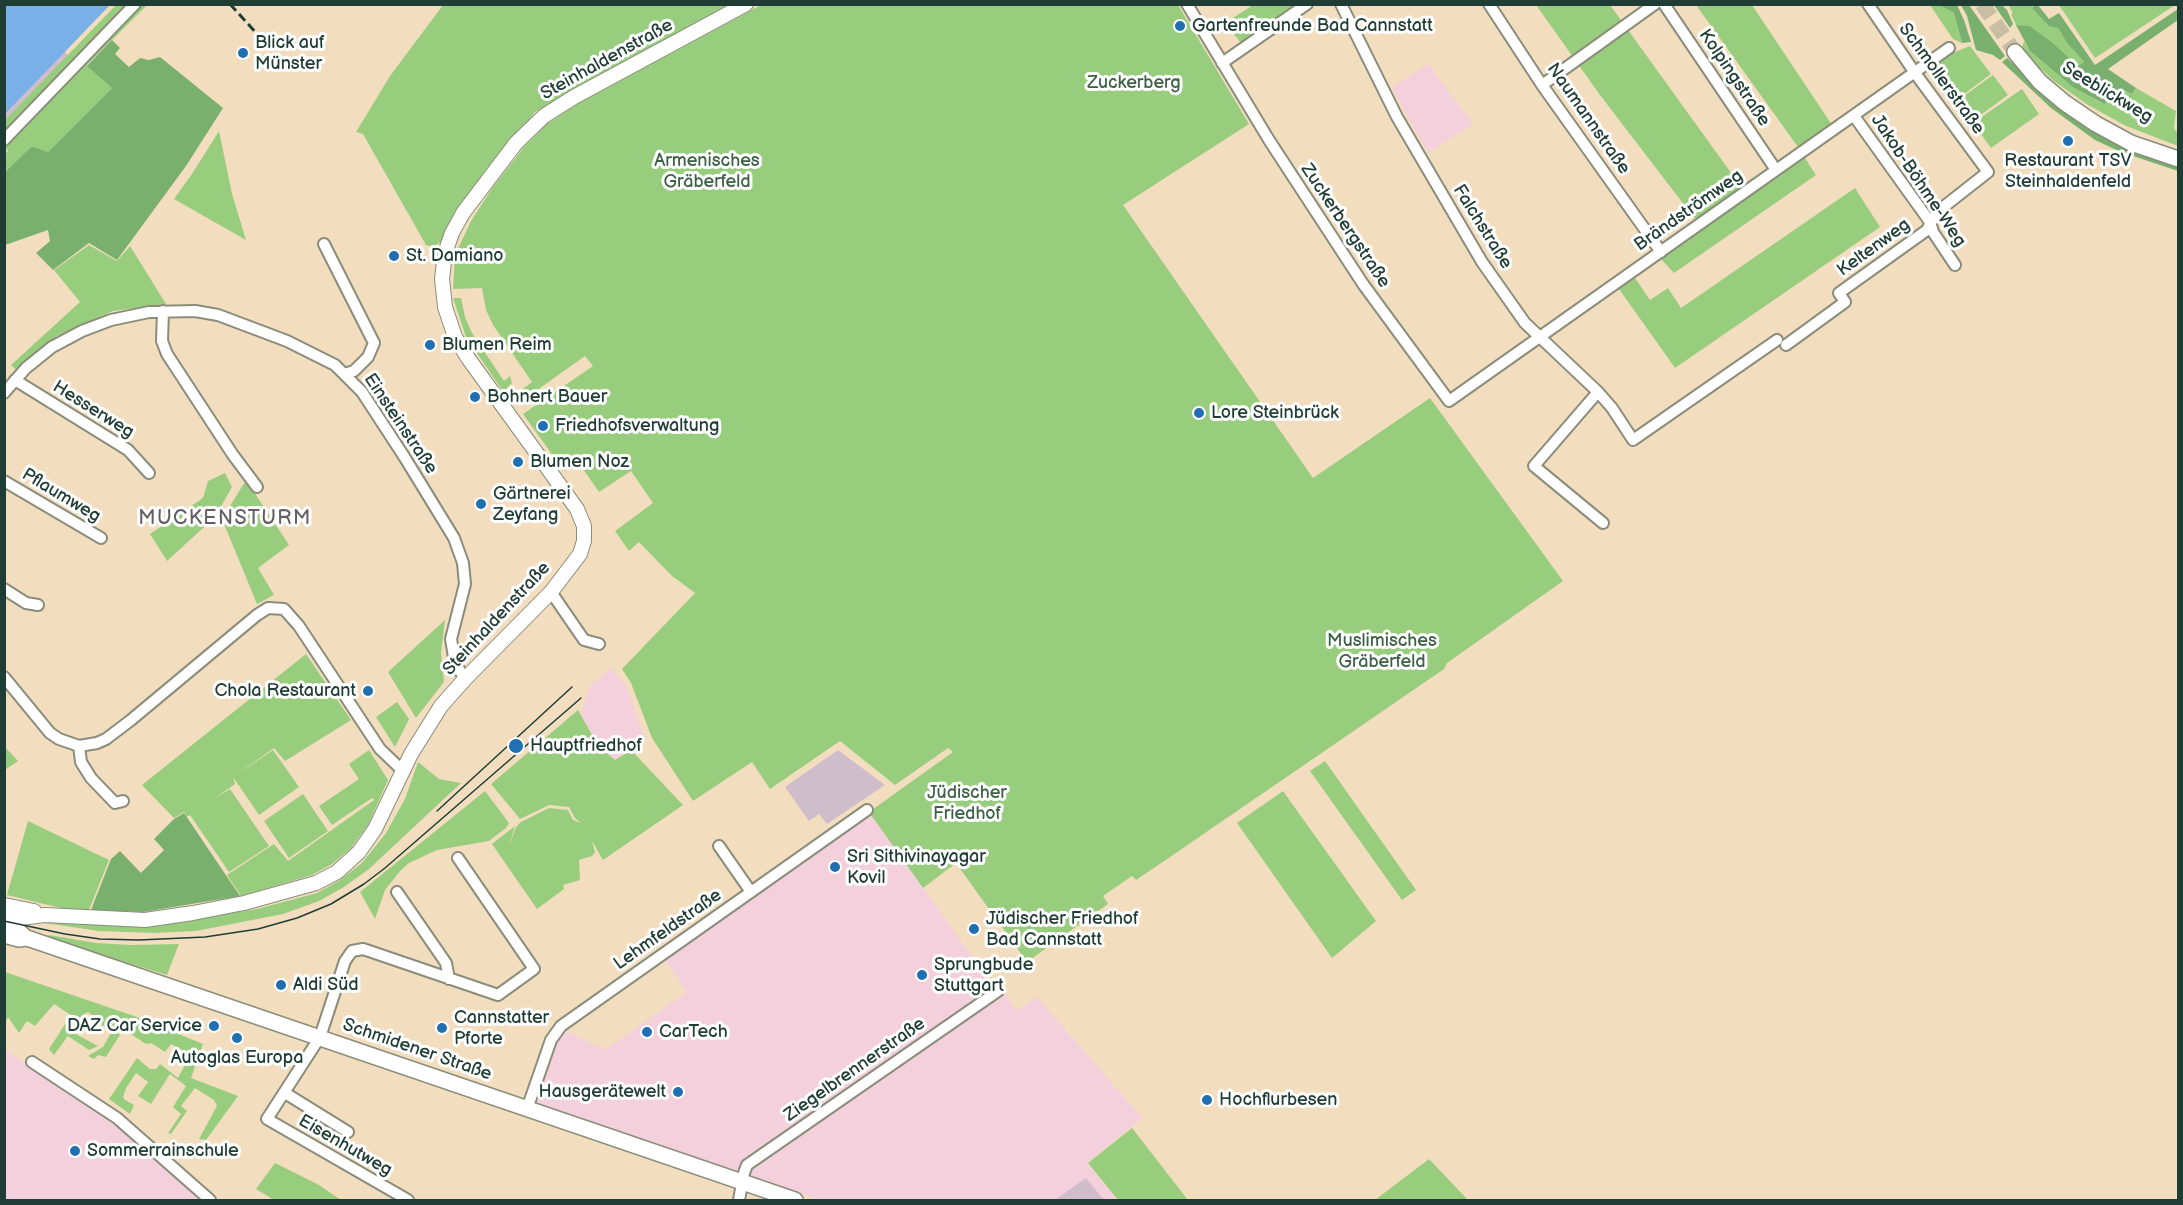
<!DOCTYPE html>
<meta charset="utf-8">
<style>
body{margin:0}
#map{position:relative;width:2183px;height:1205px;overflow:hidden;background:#f3ddbf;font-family:"Balsamiq Sans",sans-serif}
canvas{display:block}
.frame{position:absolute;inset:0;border:6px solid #1f3d34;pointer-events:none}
</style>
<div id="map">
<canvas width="2183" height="1205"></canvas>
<div class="frame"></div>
</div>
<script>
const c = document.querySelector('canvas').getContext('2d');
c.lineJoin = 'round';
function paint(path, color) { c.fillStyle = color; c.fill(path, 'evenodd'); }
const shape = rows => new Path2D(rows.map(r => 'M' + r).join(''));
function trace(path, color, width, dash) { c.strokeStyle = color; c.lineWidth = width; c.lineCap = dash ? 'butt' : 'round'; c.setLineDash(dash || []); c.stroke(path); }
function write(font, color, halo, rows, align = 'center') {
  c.font = font + ' "Balsamiq Sans",sans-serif'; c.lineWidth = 6; c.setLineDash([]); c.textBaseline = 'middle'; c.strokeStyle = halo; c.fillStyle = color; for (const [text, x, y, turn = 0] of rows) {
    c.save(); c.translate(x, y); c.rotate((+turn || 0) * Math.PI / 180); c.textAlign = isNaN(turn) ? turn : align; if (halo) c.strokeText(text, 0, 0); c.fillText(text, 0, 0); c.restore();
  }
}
paint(shape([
 [1428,64,1473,124,1428,153,1392,88],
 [611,668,626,685,645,740,615,760,596,742,581,715,590,686],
 [869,812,998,993,1003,990,1017,1011,1037,997,1142,1118,1087,1163,1117,1200,821,1200,535,1103,555,1043,564,1030,605,1050,687,992,665,960],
 [4,1049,115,1122,202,1200,5,1200]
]), '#f4cfdc');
paint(shape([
 [64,51,70,57,5,124,5,114],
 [838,750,885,785,827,824,819,814,809,821,785,787],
 [1086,1178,1104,1200,1055,1200]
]), '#d0bdcc');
paint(shape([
 [2014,4,2037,5,2032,7,2058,28,2067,43,2084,62,2078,66,2053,43,2030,26,2016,25,2011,14,2013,13,2009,6],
 [116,5,126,5,5,131,5,120],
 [142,5,147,5,87,65,112,88,48,152,32,146,5,172,5,154,8,151,5,147],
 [443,5,734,5,535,112,466,202,444,240,433,247,426,245,363,134,356,132,390,76],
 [761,5,1178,5,1249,124,1123,205,1313,478,1430,398,1563,581,1447,663,1444,669,1170,857,1136,880,1132,876,1103,896,1108,904,1027,962,956,863,923,888,869,812,953,752,948,748,895,785,840,741,770,789,752,762,693,801,652,738,631,683,622,669,695,593,672,576,639,542,629,551,615,531,653,503,631,471,599,492,578,462,564,471,523,414,593,366,585,356,519,403,513,396,532,382,493,325,486,310,482,288,453,289,455,255,471,221,493,187,524,147,547,124,582,101],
 [1253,5,1253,4,1294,5,1241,43,1225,23],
 [1536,5,1610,5,1742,188,1695,219,1600,95],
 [1696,5,1752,5,1832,125,1798,147],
 [1930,5,1939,5,1954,13,1962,43,1953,39],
 [2059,5,2175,5,2095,58],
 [2024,41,2030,51,2074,88,2103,104,2121,89,2132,94,2136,88,2176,111,2174,128,2178,134,2178,146,2126,126,2088,105,2054,81,2030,59,2022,48],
 [1970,46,1991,74,1952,103,1928,70,1950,54],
 [1993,75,2008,95,1975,119,1961,98],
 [2022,89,2039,114,1991,148,1973,123],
 [219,131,232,194,246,240,174,199,192,174],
 [1805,158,1816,175,1674,273,1660,258],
 [1855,188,1880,227,1675,368,1619,289,1635,278,1650,300,1668,288,1681,308],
 [89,245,117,261,130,246,166,304,113,311,57,336,16,370,11,365,80,302,54,270],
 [453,298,461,298,465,317,472,333,504,381,510,376,512,383,505,390,502,390,466,337],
 [225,473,232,487,215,517,167,561,150,534,203,498,208,481],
 [246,480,289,545,258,568,274,595,257,604,222,519],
 [445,620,441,653,444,682,416,718,388,672],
 [306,654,351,720,285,761,274,748,234,776,273,750,299,787,259,815,233,777,235,784,215,798,230,789,269,846,229,872,190,815,187,817,184,812,174,818,142,785],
 [397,702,409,719,395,747,376,717],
 [578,710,596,742,604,751,615,760,631,750,683,805,603,860,592,841,595,852,592,856,579,860,580,880,563,885,564,889,537,909,492,844,515,826,509,846,516,827,521,822,549,808,568,810,573,820,581,823,575,818,569,807,549,805,520,819,491,784],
 [4,746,18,761,5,770,4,770],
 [369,750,388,780,368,825,351,848,332,864,312,875,241,896,227,875,274,844,288,861,374,800,372,798,332,825,319,806,359,779,349,764],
 [1325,761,1416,890,1402,900,1310,771],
 [418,762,439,779,461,783,369,869,344,887,319,901,283,914,196,931,154,933,99,931,45,923,153,925,257,909,317,893,340,880,362,863,386,833,405,799],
 [485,791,509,823,506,828,489,841,437,850,409,863,401,870,385,890,375,919,360,892],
 [1283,791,1376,921,1332,958,1237,823],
 [303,794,328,831,289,858,264,821],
 [28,821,109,860,89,910,69,910,7,895],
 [49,935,96,943,131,945,179,944,167,975,47,938],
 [5,972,137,1017,203,1044,191,1078,238,1096,206,1140,199,1139,217,1106,214,1100,195,1088,181,1106,187,1111,171,1134,168,1133,181,1114,173,1107,186,1086,170,1074,151,1104,138,1096,148,1082,136,1073,126,1088,123,1097,125,1100,134,1105,130,1114,109,1099,137,1058,150,1069,156,1069,160,1064,178,1078,190,1055,171,1044,165,1052,151,1043,146,1044,120,1027,117,1032,120,1035,106,1057,98,1055,94,1059,88,1056,103,1047,111,1033,88,1012,81,1016,72,1032,98,1046,89,1050,68,1036,54,1055,49,1049,71,1015,54,1004,35,1026,27,1021,19,1033,8,1017,5,1023],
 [1132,1128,1188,1200,1118,1200,1088,1163],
 [1429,1159,1468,1200,1375,1200],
 [275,1163,319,1185,341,1200,274,1200,256,1189]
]), '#99cd7e');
paint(shape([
 [2037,4,2049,19,2059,13,2095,65,2178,9,2178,20,2108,69,2136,88,2132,94,2121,89,2104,104,2074,88,2030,51,2016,25,2030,26,2053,43,2078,66,2084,62,2067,43,2058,28,2049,26,2032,8],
 [1939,5,1957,5,1964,20,1971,42,1962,43,1954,13],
 [1961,5,1969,5,2005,56,2000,60,1993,55,1976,50,1967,16],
 [1994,5,2002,5,2007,10,2013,24,2010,28],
 [112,40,120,48,115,54,129,67,140,58,149,60,160,57,223,108,186,166,117,260,89,243,53,270,36,253,50,241,48,230,5,245,5,172,32,146,48,152,112,88,87,66],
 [2007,58,2041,89,2178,162,2178,171,2121,152,2095,140,2051,108,2002,62],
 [184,813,240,896,143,912,91,910,111,859,120,851,141,873,164,850,154,839,174,819]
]), '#7ab06d');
paint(shape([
 [5,4,110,5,5,114,4,5]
]), '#79b0e8');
trace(shape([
 [1982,4,2015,52]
]), '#c9bda3', 15, [15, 8]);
const minor = shape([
 [1187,4,1269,140,1363,284,1449,401,1949,48],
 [1341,4,1397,117,1482,262,1525,323,1598,392,1612,408,1633,440,1777,340],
 [1489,4,1542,85,1661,252],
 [1664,4,1776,170],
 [1222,63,1307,4],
 [1542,85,1655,4],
 [1854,116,1930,222,1933,232,1955,265],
 [4,140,135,4],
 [324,244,374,343,368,357,354,371,344,374],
 [163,311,162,341,167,354,233,455,257,487],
 [1786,345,1845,302,1839,293,1927,230,1937,212,1988,172,1915,73,1868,4],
 [15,380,128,450,149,473],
 [1598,392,1534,466,1603,523],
 [4,393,26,368,52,347,82,331,111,320,149,312,195,311,218,315,287,341,335,365,362,392,405,458,454,538,463,563,465,584,451,639,455,663,465,679],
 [4,481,101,538],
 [4,589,26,603,38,605],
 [551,592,584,640,599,644],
 [4,677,50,733,59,739,79,746,97,743,106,739,131,720,257,615,268,608,284,609,299,626,380,749,403,771],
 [79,746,81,762,91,778,115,803,123,801],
 [719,846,751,892],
 [397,892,446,963,449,979],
 [32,1062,117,1118,210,1200],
 [285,1093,348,1132],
 [527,1109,551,1040,561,1026,867,810],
 [408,1200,267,1119,320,1037,345,961,352,951,363,949,369,951,498,995,534,969,458,858],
 [739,1200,744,1173,747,1165,998,991]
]);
const tertiary = shape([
 [4,905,34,911],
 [4,920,45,915,145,920,193,913,244,903,316,883,337,872,359,852,375,829,411,754,441,706,465,679,551,592,580,554,584,541,584,526,577,509,468,358,455,337,445,307,442,279,445,253,452,233,463,213,516,143,544,116,574,97,746,4]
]);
const secondary = shape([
 [2015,52,2040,82,2065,103,2096,124,2131,143,2178,159],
 [4,918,26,938],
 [4,935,19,939,27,938,795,1200]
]);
trace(minor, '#898d7a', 14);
trace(tertiary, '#898d7a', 16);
trace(secondary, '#898d7a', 18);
trace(minor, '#fff', 10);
trace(tertiary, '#fff', 14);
trace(secondary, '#fff', 15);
trace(shape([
 [437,811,572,687],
 [4,921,65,934,100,939,139,940,205,937,258,929,297,918,331,904,364,884,385,868,581,698]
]), '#1f3d34', 1.5);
trace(shape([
 [230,4,259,36]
]), '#1f3d34', 3, [9, 4.5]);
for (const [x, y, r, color] of [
 [1180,26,6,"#1f6fb2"],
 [243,53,6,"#1f6fb2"],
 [2068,141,6,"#1f6fb2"],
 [394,256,6,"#1f6fb2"],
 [430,345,6,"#1f6fb2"],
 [475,397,6,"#1f6fb2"],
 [1199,413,6,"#1f6fb2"],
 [543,426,6,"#1f6fb2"],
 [518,462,6,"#1f6fb2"],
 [481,504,6,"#1f6fb2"],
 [368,691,6,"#1f6fb2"],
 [516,746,8,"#1f6fb2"],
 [835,867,6,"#1f6fb2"],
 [974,929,6,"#1f6fb2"],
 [922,975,6,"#1f6fb2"],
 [281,985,6,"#1f6fb2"],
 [214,1026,6,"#1f6fb2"],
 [442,1028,6,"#1f6fb2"],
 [647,1032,6,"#1f6fb2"],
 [237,1038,6,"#1f6fb2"],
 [678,1092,6,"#1f6fb2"],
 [1207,1100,6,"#1f6fb2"],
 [75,1151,6,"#1f6fb2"]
]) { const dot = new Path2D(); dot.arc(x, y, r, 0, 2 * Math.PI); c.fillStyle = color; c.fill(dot); trace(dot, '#fff', 2); }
write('18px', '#1f3d34', '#fff', [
 ["Gartenfreunde Bad Cannstatt",1192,26],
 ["Blick auf",255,43],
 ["Münster",255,64],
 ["Restaurant TSV",2068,161,"center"],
 ["Steinhaldenfeld",2068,182,"center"],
 ["St. Damiano",406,256],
 ["Blumen Reim",442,345],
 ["Bohnert Bauer",487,397],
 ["Lore Steinbrück",1211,413],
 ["Friedhofsverwaltung",555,426],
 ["Blumen Noz",530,462],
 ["Gärtnerei",493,494],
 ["Zeyfang",493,515],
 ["Chola Restaurant",356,691,"right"],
 ["Hauptfriedhof",530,746],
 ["Sri Sithivinayagar",847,857],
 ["Kovil",847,878],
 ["Jüdischer Friedhof",986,919],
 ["Bad Cannstatt",986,940],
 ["Sprungbude",934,965],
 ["Stuttgart",934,986],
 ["Aldi Süd",293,985],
 ["Cannstatter",454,1018],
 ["Pforte",454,1039],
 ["DAZ Car Service",202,1026,"right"],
 ["CarTech",659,1032],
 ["Autoglas Europa",237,1058,"center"],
 ["Hausgerätewelt",666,1092,"right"],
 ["Hochflurbesen",1219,1100],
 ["Sommerrainschule",87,1151]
], 'left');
write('18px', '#1f3d34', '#fff', [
 ["Steinhaldenstraße",607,60,-29],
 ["Kolpingstraße",1734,78,56],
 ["Schmollerstraße",1941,79,54],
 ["Seeblickweg",2107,93,31],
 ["Naumannstraße",1588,119,55],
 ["Jakob-Böhme-Weg",1918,181,56],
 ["Brändströmweg",1689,211,-35],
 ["Zuckerbergstraße",1345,226,56],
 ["Falchstraße",1482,227,58],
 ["Keltenweg",1874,248,-36],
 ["Hesserweg",93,410,32],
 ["Einsteinstraße",400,424,56],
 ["Pflaumweg",61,496,31],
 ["Steinhaldenstraße",497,619,-47],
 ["Lehmfeldstraße",668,930,-35],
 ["Schmidener Straße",417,1050,19],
 ["Ziegelbrennerstraße",855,1070,-35],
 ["Eisenhutweg",345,1146,30]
]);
write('18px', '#3e6146', '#fff', [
 ["Zuckerberg",1134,83],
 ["Armenisches",707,161],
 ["Gräberfeld",707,182],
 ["Muslimisches",1382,641],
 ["Gräberfeld",1382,662],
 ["Jüdischer",967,793],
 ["Friedhof",967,814]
]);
c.letterSpacing = '1.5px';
write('20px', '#635d64', '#fff', [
 ["MUCKENSTURM",225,519]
]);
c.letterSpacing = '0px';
</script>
